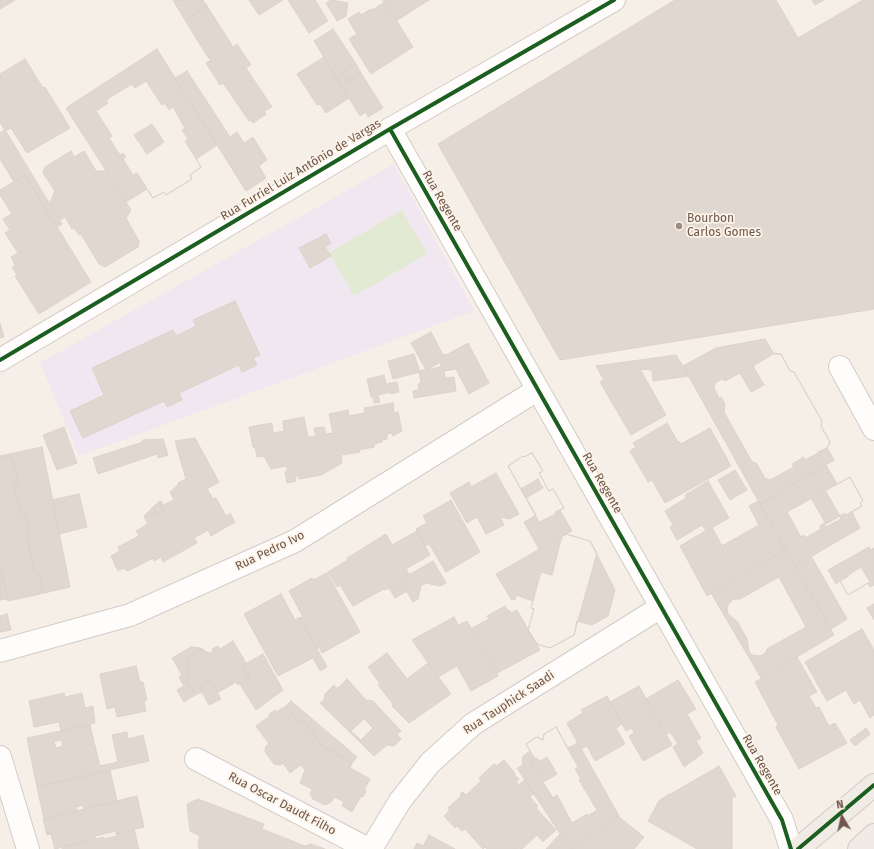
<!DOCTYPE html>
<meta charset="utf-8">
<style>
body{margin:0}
#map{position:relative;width:874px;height:849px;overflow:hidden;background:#f5efe8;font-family:"Fira Sans",sans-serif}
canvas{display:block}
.north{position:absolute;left:822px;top:797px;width:40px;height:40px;-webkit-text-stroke:3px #fdf4e9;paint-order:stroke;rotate:351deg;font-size:11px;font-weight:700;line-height:16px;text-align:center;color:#6f564c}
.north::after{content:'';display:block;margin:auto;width:14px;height:18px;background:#6f564c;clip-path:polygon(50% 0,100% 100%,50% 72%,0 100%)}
</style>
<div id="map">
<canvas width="874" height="849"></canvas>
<div class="north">N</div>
</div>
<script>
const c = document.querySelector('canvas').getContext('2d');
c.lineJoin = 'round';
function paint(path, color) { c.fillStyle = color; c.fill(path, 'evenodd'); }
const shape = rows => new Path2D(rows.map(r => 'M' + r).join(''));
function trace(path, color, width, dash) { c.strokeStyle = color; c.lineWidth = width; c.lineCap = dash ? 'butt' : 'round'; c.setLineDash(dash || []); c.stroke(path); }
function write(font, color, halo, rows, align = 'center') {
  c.font = font + ' "Fira Sans",sans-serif'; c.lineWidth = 3.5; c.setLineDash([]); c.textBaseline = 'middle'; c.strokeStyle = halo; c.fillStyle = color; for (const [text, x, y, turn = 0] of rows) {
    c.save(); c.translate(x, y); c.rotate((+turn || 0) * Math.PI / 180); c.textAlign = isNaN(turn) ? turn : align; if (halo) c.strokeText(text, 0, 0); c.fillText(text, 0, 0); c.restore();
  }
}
paint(shape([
 [394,164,474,311,79,456,40,363]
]), '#f0e7f0');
paint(shape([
 [402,210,427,254,354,296,329,253]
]), '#e3ead4');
const building = shape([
 [0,0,15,0,0,9,0,0],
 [173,0,203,0,207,6,185,20,173,0],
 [249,0,283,0,259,15,249,0],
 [288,0,296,1,315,0,328,21,309,33,288,0],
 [331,0,348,3,346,16,337,21,326,3,331,0],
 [383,0,429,0,396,21,383,0],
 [675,0,776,0,798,38,863,0,874,0,874,309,560,360,438,144,675,0],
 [812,0,824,0,815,5,812,0],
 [385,2,413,47,371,74,349,39,357,34,348,19,359,12,361,15,371,9,372,10,385,2],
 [207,6,233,47,237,44,251,65,246,68,272,107,264,111,266,114,253,123,251,120,249,121,223,83,220,85,206,63,211,60,207,56,185,20,207,6],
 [333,29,356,64,341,73,347,82,361,73,383,108,368,117,366,112,360,116,314,41,333,29],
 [157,49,217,145,196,159,201,167,190,175,192,179,166,195,164,192,153,198,147,189,126,202,66,108,157,49],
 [324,57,349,98,326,113,320,104,317,105,297,74,324,57],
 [25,59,43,88,45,87,70,128,27,153,11,128,5,131,0,122,0,74,25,59],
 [356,64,361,73,347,82,341,73,356,64],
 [187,71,230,137,237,132,244,143,253,137,267,160,259,166,266,178,246,191,175,78,187,71],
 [146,81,162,105,165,103,169,110,173,107,185,128,182,130,188,139,185,141,201,167,190,175,192,179,166,195,164,192,153,198,137,173,133,175,123,159,126,157,123,153,120,155,109,138,112,136,96,111,108,103,106,100,132,84,135,88,146,81],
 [152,124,164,142,147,154,134,135,152,124],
 [5,130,62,224,57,227,25,175,14,182,0,159,0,133,5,130],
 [71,151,74,157,84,151,96,171,106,171,131,210,126,218,139,241,138,247,105,267,99,264,81,234,79,235,74,228,72,229,65,217,60,220,50,203,55,191,43,173,45,167,71,151],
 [25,175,91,282,39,314,15,276,17,275,12,267,15,265,11,257,18,253,5,233,10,230,3,219,12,214,0,195,0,190,25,175],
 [326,234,331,243,325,247,331,256,310,268,299,248,326,234],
 [235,301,260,355,253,358,257,365,242,372,239,365,179,393,182,400,167,407,164,401,83,438,70,411,104,395,92,368,173,330,176,336,196,326,193,320,235,301],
 [0,323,4,337,0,338,0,323],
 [431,332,443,355,448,354,468,343,489,383,469,394,456,369,444,371,445,378,454,377,456,391,414,398,413,391,419,390,418,384,421,383,419,371,441,367,441,362,426,370,411,343,431,332],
 [765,339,774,354,781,354,790,371,794,372,822,421,821,426,830,442,827,448,834,460,760,504,683,366,716,348,765,339],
 [775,353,781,354,790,371,794,372,822,421,821,426,830,442,827,448,818,452,818,453,805,460,804,457,792,464,794,467,770,480,765,478,756,463,752,462,724,412,725,404,721,397,719,398,714,388,715,383,722,379,725,381,740,373,751,392,764,385,753,366,775,353],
 [414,354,420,372,393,379,388,361,414,354],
 [676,355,689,376,653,381,652,370,640,369,666,415,631,435,600,382,604,380,596,366,676,355],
 [384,375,386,384,397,382,399,392,390,394,390,392,378,395,380,402,374,403,373,397,371,397,367,379,384,375],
 [393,403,394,413,398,412,402,431,393,436,392,433,387,434,387,439,382,440,382,442,374,444,374,447,359,450,360,452,341,455,342,463,321,475,299,479,298,476,295,476,296,481,287,483,285,472,287,472,287,466,271,469,264,456,257,457,255,447,253,447,249,427,272,423,273,433,284,431,283,421,304,417,308,437,316,436,314,428,324,427,326,434,333,433,329,414,348,410,349,416,365,413,364,408,393,403],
 [667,423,678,442,679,441,681,444,710,428,731,466,665,503,652,480,648,482,630,451,636,447,633,443,667,423],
 [64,427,77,463,57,470,43,435,64,427],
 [195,438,219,482,207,489,213,499,216,498,226,516,230,513,235,522,211,536,208,530,194,538,197,543,163,562,161,557,154,561,153,558,128,571,123,568,118,571,111,556,120,551,118,547,139,536,136,531,148,524,144,516,153,507,157,515,164,511,159,502,161,501,163,505,174,500,170,492,178,485,178,483,186,479,175,441,195,438],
 [163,439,168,455,158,458,157,454,98,474,93,458,143,442,143,440,163,439],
 [42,447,70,587,40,594,39,590,43,589,40,574,35,574,26,534,30,534,26,514,21,515,14,484,18,484,12,456,0,459,0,456,42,447],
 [532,453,543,471,539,473,549,491,553,489,564,508,555,512,556,514,539,522,508,466,523,456,524,457,532,453],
 [532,453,543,471,539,473,549,491,553,489,564,508,560,510,572,531,539,549,524,522,536,515,508,466,523,456,524,457,532,453],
 [12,456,18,484,14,484,21,515,26,514,30,534,26,534,35,574,40,574,43,589,39,590,40,594,8,601,2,573,0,573,0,459,12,456],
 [826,465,837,484,850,477,863,501,860,503,862,506,852,512,860,528,795,566,760,504,826,465],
 [735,470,747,490,730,500,718,480,735,470],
 [496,473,519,514,510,519,500,517,504,525,486,534,477,517,467,523,450,493,469,482,471,487,496,473],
 [850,477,863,501,860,503,862,506,846,515,844,513,840,516,841,519,826,527,824,523,820,526,821,529,805,538,804,535,801,537,787,512,850,477],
 [538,479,543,488,526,498,521,489,538,479],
 [708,481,729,518,706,531,702,525,677,540,670,527,673,525,665,511,686,498,685,495,708,481],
 [825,490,840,516,826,524,811,498,825,490],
 [79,494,87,527,59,534,52,500,79,494],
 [451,500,480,552,446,572,429,544,425,546,416,529,427,523,423,516,451,500],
 [758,501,786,549,707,596,680,546,712,527,722,546,759,525,749,506,758,501],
 [159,502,164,511,157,515,153,507,159,502],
 [417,531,430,555,406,569,409,574,398,580,400,582,385,590,384,589,353,606,340,585,337,587,328,572,348,560,347,558,386,534,392,545,417,531],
 [566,534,590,541,597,553,574,635,550,648,537,644,528,630,534,609,531,608,541,572,552,575,562,536,566,534],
 [566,534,590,541,615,590,608,616,592,625,577,621,574,635,550,648,537,644,528,630,534,609,531,608,533,601,516,595,515,600,511,599,496,574,566,534],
 [869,547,871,550,874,548,874,585,870,587,868,583,848,595,840,581,836,584,828,570,869,547],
 [786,549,834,635,761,678,711,593,786,549],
 [811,556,847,619,831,629,795,566,811,556],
 [433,561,446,583,440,586,426,583,421,586,418,599,413,602,400,580,433,561],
 [861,567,870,582,848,595,840,581,849,576,848,575,861,567],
 [0,573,2,573,7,599,0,600,0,573],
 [327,573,360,632,322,653,319,647,317,649,300,618,303,617,289,591,312,578,313,580,327,573],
 [779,577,806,627,767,649,766,652,761,656,753,655,749,652,747,639,737,621,728,614,727,609,728,605,733,599,740,599,779,577],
 [401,581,407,591,395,598,389,588,401,581],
 [281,594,295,620,300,617,300,618,327,667,320,671,313,658,278,676,244,614,281,594],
 [874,604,874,620,867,608,874,604],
 [505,606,508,611,509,610,511,613,517,610,540,650,497,673,472,628,489,619,487,616,505,606],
 [7,614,11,630,0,632,0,616,7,614],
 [454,617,458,625,467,621,498,676,471,691,457,666,438,677,412,640,454,617],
 [862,629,874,650,874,715,870,718,860,700,854,704,846,690,827,701,805,662,862,629],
 [233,641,246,663,242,666,250,678,238,685,236,682,217,693,210,680,199,686,202,692,195,695,185,678,188,676,188,657,201,650,210,653,213,651,212,649,218,646,220,649,233,641],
 [191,647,201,648,206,652,201,650,188,657,188,676,185,678,195,695,184,702,177,690,184,686,179,677,182,675,172,658,191,647],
 [387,653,407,679,428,663,451,694,409,723,392,706,393,704,378,685,380,684,368,667,387,653],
 [263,654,283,690,256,710,240,684,250,678,242,666,263,654],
 [797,657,817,692,809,696,816,708,819,707,829,726,835,723,847,743,799,769,776,727,778,725,755,682,797,657],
 [136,666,140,682,143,682,147,700,144,701,146,711,117,717,115,707,107,709,100,674,136,666],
 [347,679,366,700,373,701,401,731,397,734,401,739,394,746,387,745,374,756,320,703,324,700,325,694,334,685,336,688,338,688,347,679],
 [210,680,221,699,209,705,199,686,210,680],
 [678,680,696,709,687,714,701,738,696,741,703,753,684,767,673,747,678,744,670,732,666,735,646,699,678,680],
 [639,686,672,745,643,761,629,736,634,733,632,728,626,731,610,702,639,686],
 [64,693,65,697,82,693,85,708,93,706,95,723,61,731,59,722,34,727,29,701,64,693],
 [607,696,622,724,616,728,625,744,595,761,587,746,581,749,567,723,583,713,581,710,607,696],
 [291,701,357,757,352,763,322,746,304,720,299,723,286,706,291,701],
 [286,706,299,723,304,720,322,746,352,763,350,768,370,779,364,790,366,791,363,797,361,796,352,812,342,806,344,802,335,797,331,802,325,805,313,799,310,794,312,789,300,783,305,770,301,765,290,773,283,763,280,765,274,764,265,752,266,746,269,744,256,726,270,716,269,714,275,710,276,712,286,706],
 [364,719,373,728,361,740,351,731,364,719],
 [90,725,100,766,118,762,112,735,127,732,128,739,143,735,149,761,37,787,27,738,90,725],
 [61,740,63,746,56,748,54,742,61,740],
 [556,727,568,748,578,743,619,816,572,849,570,849,517,768,522,766,523,756,530,751,526,744,537,737,543,740,544,734,556,727],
 [556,727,578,767,575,769,581,779,579,780,597,810,588,816,587,814,572,823,557,795,553,798,531,763,535,759,526,744,537,737,543,740,544,734,556,727],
 [866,728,870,734,855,746,850,740,866,728],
 [547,757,557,774,545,781,543,781,531,763,533,759,536,758,540,761,547,757],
 [504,760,515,773,514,774,519,779,516,782,538,806,536,808,556,830,543,842,537,835,522,849,519,848,517,849,487,849,485,847,483,849,465,829,462,831,457,826,455,828,444,816,450,810,448,808,461,796,460,794,463,792,466,795,481,781,479,778,494,764,497,766,504,760],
 [719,766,736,796,732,798,732,849,697,849,648,821,659,801,669,794,669,795,719,766],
 [110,770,117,801,84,809,83,805,76,807,77,811,44,819,37,787,110,770],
 [525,780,534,794,529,797,518,785,525,780],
 [137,796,144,827,116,834,116,831,95,836,95,839,55,849,51,834,47,835,43,819,137,796],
 [198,799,264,824,262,829,305,846,311,844,325,849,199,849,198,843,200,836,190,831,187,804,198,799],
 [618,816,644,837,634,849,572,849,618,816],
 [134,829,139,849,62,849,62,847,104,837,104,839,117,836,116,834,134,829],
 [560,834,570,849,546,849,560,834],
 [429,835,455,849,414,849,417,843,423,846,429,835]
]);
paint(building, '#e1d7d1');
trace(building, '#ddd2cb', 1);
const minor = shape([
 [390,129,782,820,791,849],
 [0,360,390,129,614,0],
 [840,367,874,429],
 [0,651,130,615,295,541,537,390],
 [0,757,28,849],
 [196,759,368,849],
 [371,849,400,801,430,763,473,724,661,607]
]);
const major = shape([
 [798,849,874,785],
 [859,849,874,835]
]);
trace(minor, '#d3ccc7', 24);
trace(major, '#d3cbc6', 24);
trace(minor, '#fefdfc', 22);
trace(major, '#f0ebe5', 22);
trace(shape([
 [390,129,782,820,791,849],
 [0,360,390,129,614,0],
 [798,849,874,785]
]), '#1b5e20', 4);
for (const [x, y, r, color] of [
 [679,226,4,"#9e8c83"]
]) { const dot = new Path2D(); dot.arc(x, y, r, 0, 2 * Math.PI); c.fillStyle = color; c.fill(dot); trace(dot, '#fdf4e9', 1.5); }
write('12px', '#6f564c', '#fdf4e9', [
 ["Rua Furriel Luiz Antônio de Vargas",301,170,-31],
 ["Rua Regente",442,201,60],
 ["Rua Regente",602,483,60],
 ["Rua Pedro Ivo",270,551,-26],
 ["Rua Tauphick Saadi",509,703,-33],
 ["Rua Regente",762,765,60],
 ["Rua Oscar Daudt Filho",282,804,28]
]);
write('12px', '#6f564c', '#fdf4e9', [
 ["Bourbon",687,219],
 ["Carlos Gomes",687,233]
], 'left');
</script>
